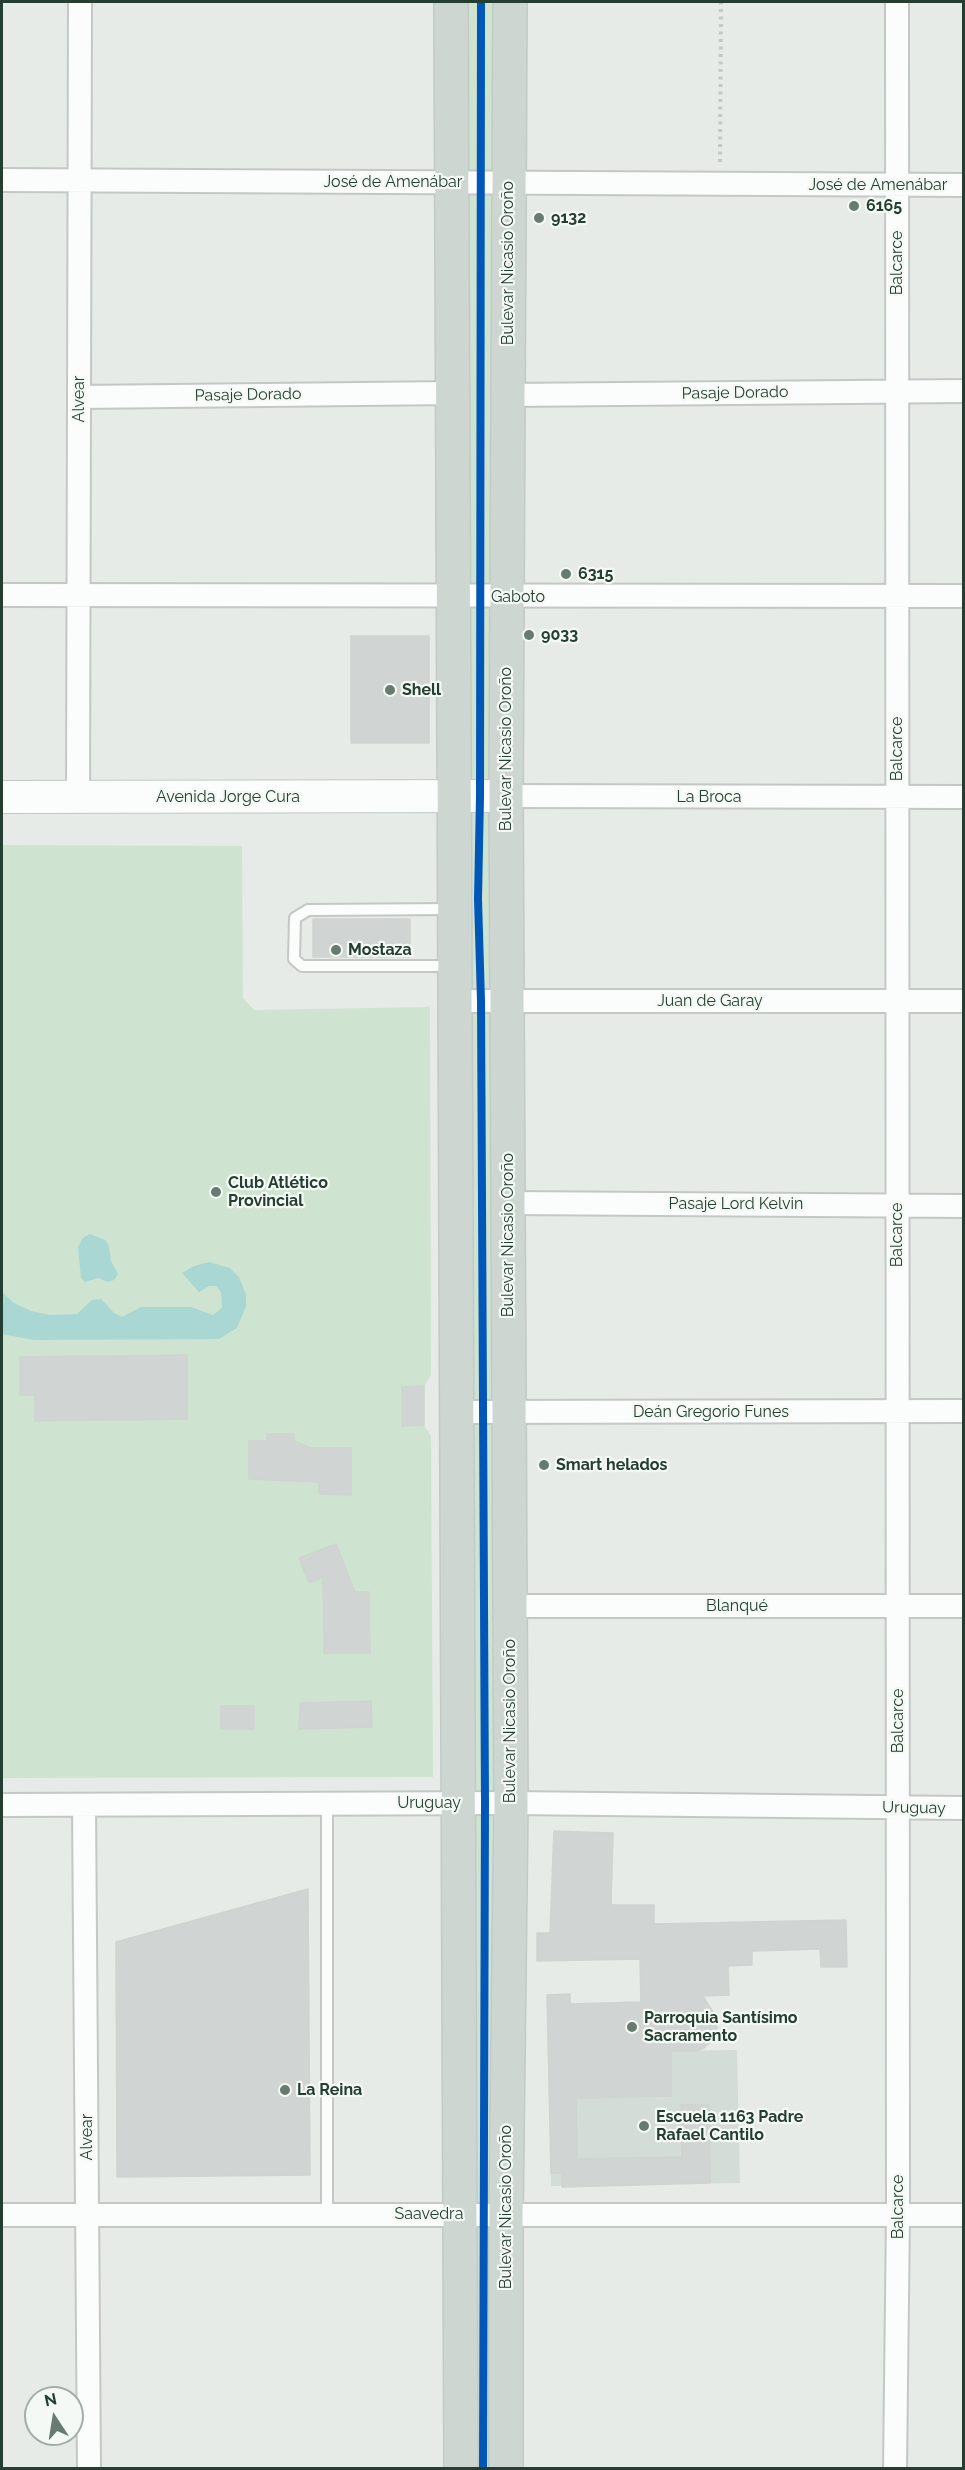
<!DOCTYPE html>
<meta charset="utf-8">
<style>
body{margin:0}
#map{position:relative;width:965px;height:2470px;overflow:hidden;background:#e6ebe8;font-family:Raleway,sans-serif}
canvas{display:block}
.frame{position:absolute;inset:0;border:3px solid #243e31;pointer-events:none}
.north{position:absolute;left:24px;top:2386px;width:60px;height:60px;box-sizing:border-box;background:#f4f9f5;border:2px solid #a1aea7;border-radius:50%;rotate:348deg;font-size:16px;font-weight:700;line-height:24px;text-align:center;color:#243e31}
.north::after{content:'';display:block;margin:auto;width:21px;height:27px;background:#687b71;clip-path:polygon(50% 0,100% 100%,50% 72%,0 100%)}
</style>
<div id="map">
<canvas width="965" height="2470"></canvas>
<div class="frame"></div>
<div class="north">N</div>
</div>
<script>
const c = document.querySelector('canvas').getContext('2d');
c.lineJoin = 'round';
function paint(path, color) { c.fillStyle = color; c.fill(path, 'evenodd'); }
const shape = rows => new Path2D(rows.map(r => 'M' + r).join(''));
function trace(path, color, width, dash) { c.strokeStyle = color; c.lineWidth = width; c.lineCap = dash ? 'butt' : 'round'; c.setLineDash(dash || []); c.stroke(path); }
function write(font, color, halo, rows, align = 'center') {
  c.font = font + ' Raleway,sans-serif'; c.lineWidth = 4.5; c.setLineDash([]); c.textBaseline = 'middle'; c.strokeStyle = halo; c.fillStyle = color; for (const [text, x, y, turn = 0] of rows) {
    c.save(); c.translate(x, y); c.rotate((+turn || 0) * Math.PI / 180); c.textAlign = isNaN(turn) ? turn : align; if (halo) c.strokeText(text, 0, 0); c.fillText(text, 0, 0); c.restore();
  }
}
paint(shape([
 [737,2050,740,2183,551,2186,549,2063,671,2051]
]), '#d4dcd7');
paint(shape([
 [451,2,510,2,506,2468,461,2468],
 [2,845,242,846,243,998,254,1010,430,1007,431,1375,424,1387,424,1425,431,1436,433,1777,2,1778]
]), '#cfe3d1');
paint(shape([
 [90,1234,105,1240,109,1246,111,1261,118,1274,114,1280,108,1282,98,1278,85,1282,81,1278,78,1247,83,1238],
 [209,1262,230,1268,239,1277,246,1295,246,1306,237,1328,219,1339,34,1340,2,1334,2,1292,14,1303,31,1311,50,1315,77,1314,92,1300,101,1299,114,1313,122,1317,141,1307,191,1307,213,1315,222,1308,221,1292,216,1286,209,1286,199,1292,182,1273,194,1266]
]), '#a8d7d4');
const building = shape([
 [351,636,429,636,429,743,351,743,351,636],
 [313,919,410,919,410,957,313,957,313,919],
 [187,1355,187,1419,35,1421,35,1395,20,1395,20,1357,187,1355],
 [424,1386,424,1425,402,1426,402,1387,424,1386],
 [267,1434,294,1434,294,1441,311,1448,351,1448,351,1495,319,1494,319,1482,249,1479,249,1441,267,1441,267,1434],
 [336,1544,355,1592,369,1592,370,1653,324,1653,323,1577,309,1583,299,1558,336,1544],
 [371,1701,372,1727,299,1729,300,1703,371,1701],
 [221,1706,254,1706,254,1729,221,1729,221,1706],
 [554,1831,613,1833,611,1905,654,1905,654,1924,846,1920,847,1967,821,1967,820,1949,752,1951,752,1965,728,1966,729,1995,703,1996,716,2017,717,2031,714,2038,704,2048,697,2051,671,2051,671,2096,576,2098,577,2159,682,2157,681,2105,709,2105,710,2183,562,2187,562,2173,551,2173,547,1995,570,1994,570,2004,641,2002,640,1959,537,1961,537,1933,550,1933,554,1831],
 [308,1889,310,2175,117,2177,116,1942,308,1889]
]);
paint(building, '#d0d4d2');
trace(building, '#ced4d0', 1.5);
const lane = shape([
 [451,966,302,966,294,959,295,918,308,910,452,909],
 [327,1803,327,2214]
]);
const street = shape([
 [2,180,964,185],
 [507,395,964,391],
 [79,397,453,393],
 [2,595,964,596],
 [506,796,964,797],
 [78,797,80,2],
 [456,1001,964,1001],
 [508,1203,964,1206],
 [458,1412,964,1411],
 [510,1606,964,1606],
 [2,1805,511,1803,964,1808],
 [84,1805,89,2468],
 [2,2215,964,2215],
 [895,2468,898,2215,897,2]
]);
const secondary = shape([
 [2,797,506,796]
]);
const primary = shape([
 [451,2,461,2468],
 [506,2468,506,2214,511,1803,506,796,510,2]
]);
trace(lane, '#c3c8c5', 14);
trace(street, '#c3c8c5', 26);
trace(secondary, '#c1c8c5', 34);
trace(primary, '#c2cac6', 36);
trace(shape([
 [720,162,721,2]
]), '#c2cac5', 4, [3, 4.5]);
trace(lane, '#fbfcfc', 10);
trace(street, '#fbfcfc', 22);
trace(secondary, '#fbfcfc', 32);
trace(primary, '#ced6d2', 33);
trace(shape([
 [481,2,480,797,478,899,481,1001,485,1803,483,2468]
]), '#0057b8', 8);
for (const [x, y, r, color] of [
 [854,206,6,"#687b71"],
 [539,218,6,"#687b71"],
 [566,574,6,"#687b71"],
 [529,635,6,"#687b71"],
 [390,690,6,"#687b71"],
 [336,950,6,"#687b71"],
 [216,1192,6,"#687b71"],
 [544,1465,6,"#687b71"],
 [632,2027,6,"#687b71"],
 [285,2090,6,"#687b71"],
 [644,2126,6,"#687b71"]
]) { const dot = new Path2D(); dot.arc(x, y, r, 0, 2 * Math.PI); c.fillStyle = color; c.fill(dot); trace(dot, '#f4f9f5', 2); }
write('16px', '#243e31', '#f4f9f5', [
 ["José de Amenábar",393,182],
 ["José de Amenábar",878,185],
 ["Bulevar Nicasio Oroño",508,263,-90],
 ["Balcarce",897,263,-90],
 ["Pasaje Dorado",735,393,-1],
 ["Pasaje Dorado",248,395,-1],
 ["Alvear",79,399,-90],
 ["Gaboto",518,597],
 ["Bulevar Nicasio Oroño",506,749,-90],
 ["Balcarce",897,749,-90],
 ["Avenida Jorge Cura",228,797],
 ["La Broca",709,797],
 ["Juan de Garay",710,1001],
 ["Pasaje Lord Kelvin",736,1204],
 ["Bulevar Nicasio Oroño",508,1235,-90],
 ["Balcarce",897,1235,-90],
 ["Deán Gregorio Funes",711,1412],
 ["Blanqué",737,1606],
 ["Bulevar Nicasio Oroño",510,1721,-90],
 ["Balcarce",898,1721,-90],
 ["Uruguay",429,1803],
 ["Uruguay",914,1808,1],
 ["Alvear",87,2137,-90],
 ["Bulevar Nicasio Oroño",506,2207,-90],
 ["Balcarce",898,2207,-90],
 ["Saavedra",429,2214]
]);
write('bold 16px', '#243e31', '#f4f9f5', [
 ["6165",866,206],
 ["9132",551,218],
 ["6315",578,574],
 ["9033",541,635],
 ["Shell",402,690],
 ["Mostaza",348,950],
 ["Club Atlético",228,1183],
 ["Provincial",228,1201],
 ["Smart helados",556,1465],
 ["Parroquia Santísimo",644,2018],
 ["Sacramento",644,2036],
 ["La Reina",297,2090],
 ["Escuela 1163 Padre",656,2117],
 ["Rafael Cantilo",656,2135]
], 'left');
</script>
